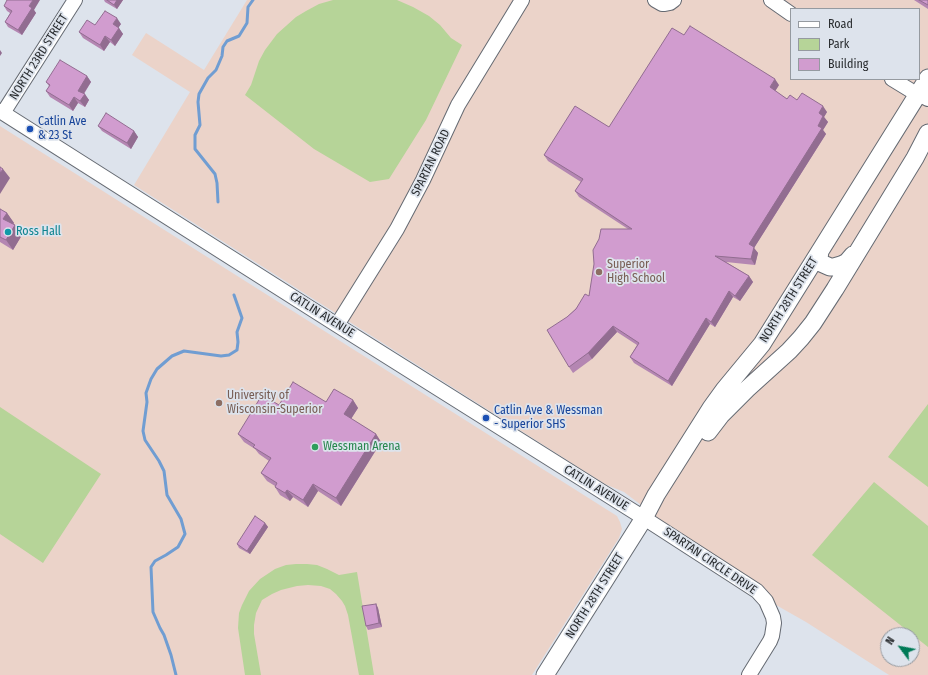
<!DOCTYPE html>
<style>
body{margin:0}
#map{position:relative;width:928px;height:675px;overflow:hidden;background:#dde3ec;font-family:"Fira Sans Condensed",sans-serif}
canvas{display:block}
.legend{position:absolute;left:790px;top:8px;width:130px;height:72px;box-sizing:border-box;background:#dde3ec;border:1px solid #959aa0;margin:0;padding:5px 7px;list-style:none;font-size:12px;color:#292c2f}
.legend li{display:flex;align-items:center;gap:8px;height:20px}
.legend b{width:20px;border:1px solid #959aa0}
.north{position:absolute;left:880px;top:627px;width:40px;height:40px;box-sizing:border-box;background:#dde3ec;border:1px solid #959aa0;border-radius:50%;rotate:302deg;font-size:11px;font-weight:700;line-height:16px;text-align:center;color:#292c2f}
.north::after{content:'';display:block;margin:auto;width:14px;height:18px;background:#007a57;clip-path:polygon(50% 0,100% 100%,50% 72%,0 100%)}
</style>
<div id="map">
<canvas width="928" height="675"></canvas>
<ul class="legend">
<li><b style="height:5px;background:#fff"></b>Road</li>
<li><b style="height:11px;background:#b6d498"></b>Park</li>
<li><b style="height:11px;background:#d19ccf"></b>Building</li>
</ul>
<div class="north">N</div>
</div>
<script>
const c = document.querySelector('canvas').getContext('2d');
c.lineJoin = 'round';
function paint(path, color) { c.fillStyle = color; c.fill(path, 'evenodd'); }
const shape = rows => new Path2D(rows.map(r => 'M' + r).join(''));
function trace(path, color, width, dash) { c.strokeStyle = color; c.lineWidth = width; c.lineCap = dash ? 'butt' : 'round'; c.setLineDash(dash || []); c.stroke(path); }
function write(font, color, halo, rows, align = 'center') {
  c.font = font + ' "Fira Sans Condensed",sans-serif'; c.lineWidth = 3.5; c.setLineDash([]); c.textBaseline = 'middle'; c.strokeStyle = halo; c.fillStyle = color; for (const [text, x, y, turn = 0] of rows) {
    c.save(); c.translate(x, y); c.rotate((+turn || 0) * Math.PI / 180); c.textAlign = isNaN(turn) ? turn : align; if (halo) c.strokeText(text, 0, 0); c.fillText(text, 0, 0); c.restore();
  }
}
paint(shape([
 [247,0,928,0,928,675,889,675,806,622,776,605,768,593,761,585,670,527,624,492,607,485,600,481,134,185,190,92,132,55,146,33,204,70],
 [791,9,919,9,919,79,791,79],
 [888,635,912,635,912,659,888,659],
 [0,126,617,516,620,522,622,529,619,538,532,675,0,675]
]), '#ebd3c9');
paint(shape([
 [333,0,397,0,413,7,429,16,440,25,451,38,462,45,426,120,389,179,370,182,314,149,245,95,251,85,259,61,265,50,277,34,296,17,306,11,319,4],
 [928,404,928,487,888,457],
 [0,407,101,474,43,563,0,534],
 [874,482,928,526,928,647,812,555],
 [296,564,307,564,317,565,327,569,339,575,357,572,374,675,359,675,348,615,345,606,342,601,336,594,330,589,321,586,308,585,297,586,281,590,272,594,262,600,256,613,254,625,254,634,261,675,245,675,238,628,239,613,242,605,249,591,260,579,275,569,286,565]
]), '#b6d498');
trace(shape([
 [218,202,217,183,215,174,195,149,195,135,200,125,198,102,199,94,208,78,216,70,222,56,223,47,227,41,239,36,247,23,248,7,253,0],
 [176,675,171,655,164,635,160,628,153,612,151,567,155,561,166,555,178,547,185,534,181,519,167,495,164,471,159,461,145,440,143,431,147,402,146,393,151,379,157,369,172,356,184,351,221,356,229,355,237,350,238,342,237,332,242,318,234,295]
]), '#709dd2', 3);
const minor = shape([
 [655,0,662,4,665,4,670,3,674,0],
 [771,0,791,14],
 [892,79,910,90,928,99],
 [0,111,337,325,644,518,757,591,766,601,773,617,774,623,772,636,770,641,749,675],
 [3,113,75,0],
 [337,325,397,229,423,180,458,105,522,0]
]);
const major = shape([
 [820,251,819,258,821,263,830,267,834,267,841,265,847,262,853,255],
 [708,432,721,415,747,389,789,351,801,338,813,323,835,289,915,158,928,133],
 [545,675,644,518,656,495,711,408,724,390,762,344,928,78]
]);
trace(minor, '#656a72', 16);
trace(major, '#656a72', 19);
trace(minor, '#fff', 14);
trace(major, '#fff', 17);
paint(shape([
 [104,0,123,0,117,9,105,2],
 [914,0,928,0,928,9],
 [4,6,34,10,36,13,22,35,8,27,5,22,10,13,7,11],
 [121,24,118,27,123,34,115,46,110,42,104,51,83,38,79,32,95,25],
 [87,76,91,82,84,94,89,100,85,107,78,103,73,111,50,97,46,91,49,86,46,82],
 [779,85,775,91,787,99,797,100,827,112,824,117,828,122,823,130,826,134,754,248,758,253,755,265,726,262,749,276,753,282,740,301,733,297,715,327,710,324,672,386,634,363,630,357,637,345,617,332,592,359,573,373,569,367,567,317,589,296,628,229,579,197,575,191,581,182,548,161,544,155,609,127],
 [98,126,134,131,138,137,131,149,102,131],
 [0,209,7,213,14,223,13,224,15,225,22,235,13,250,0,242],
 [353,400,358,408,351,419,376,434,381,442,341,506,318,491,308,507,293,497,290,501,280,495,275,487,275,486,267,481,261,473,269,461,259,454,255,449,244,442,238,434,279,405],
 [265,523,268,527,250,554,239,548,237,544],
 [376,604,378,608,382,627,368,630,366,626]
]), '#b486b2');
paint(shape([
 [33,0,40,0,34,10,36,13,22,35,18,30,29,6],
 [117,0,123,0,117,9,114,5],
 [117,18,121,24,117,30,113,24],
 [119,28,123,34,115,46,111,40],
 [105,36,110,42,104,51,100,45],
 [0,50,2,53,0,56],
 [87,76,91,82,82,96,78,91],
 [775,79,779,85,774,93,770,87],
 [85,94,89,100,85,107,80,101],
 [74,97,78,103,73,111,69,105],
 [823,106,827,112,824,117,828,122,823,130,826,134,754,248,758,253,755,265,751,259,749,244,818,126,819,113],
 [134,131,138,137,131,149,127,143],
 [3,169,10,178,0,194,0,173],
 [7,213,14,223,10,229,3,219],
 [15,225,22,235,13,250,6,240],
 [749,276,753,282,740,301,735,296],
 [729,291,733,297,715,327,711,322],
 [706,318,710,324,672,386,668,381],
 [613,326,617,332,592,359,588,353],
 [353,400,358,408,349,422,344,414],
 [376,434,381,442,341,506,336,498],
 [313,484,318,491,308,507,303,500],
 [287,490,293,497,290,501,285,493],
 [265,523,268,527,250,554,247,551],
 [376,604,378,608,382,627,379,623]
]), '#926d91');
const building = shape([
 [7,0,33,0,29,6,32,8,18,30,5,22,12,11,4,6,7,0],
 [107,0,117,0,114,5,107,0],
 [919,0,928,0,928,5,919,0],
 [105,11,117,18,113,24,119,28,111,40,105,36,100,45,79,32,87,20,95,25,105,11],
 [690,26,775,79,770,87,787,99,790,95,797,100,802,93,823,106,819,113,823,116,818,126,822,128,749,244,754,247,751,259,715,256,749,276,735,296,729,291,711,322,706,318,668,381,630,357,639,343,613,326,588,353,569,367,547,330,567,317,576,309,585,294,589,296,594,264,593,250,599,239,601,229,632,229,575,191,583,179,544,155,575,106,609,127,672,28,684,35,690,26],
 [60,60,87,76,78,91,85,94,80,101,74,97,69,105,46,91,50,85,46,82,60,60],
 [106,113,134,131,127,143,98,126,106,113],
 [0,167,3,169,0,173,0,167],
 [0,209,7,213,3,219,15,225,6,240,0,237,0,209],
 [293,382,326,402,334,389,353,400,344,414,376,434,336,498,313,484,303,500,287,490,285,493,275,487,277,483,261,473,271,458,253,447,255,445,238,434,262,395,279,405,293,382],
 [255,516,265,523,247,551,237,544,255,516],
 [376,604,379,623,366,626,362,606,376,604]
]);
paint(building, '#d19ccf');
trace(building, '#926d91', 1);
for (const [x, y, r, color] of [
 [30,129,4,"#1a4fb4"],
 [8,232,4,"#0f9aa8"],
 [599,272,4,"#8d6e63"],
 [219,403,4,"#8d6e63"],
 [486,418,4,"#1a4fb4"],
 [315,447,4,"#2e9e5b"]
]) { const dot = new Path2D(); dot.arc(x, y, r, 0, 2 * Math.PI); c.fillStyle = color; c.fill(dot); trace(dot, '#dde3ec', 1.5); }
write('12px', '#292c2f', '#dde3ec', [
 ["NORTH 23RD STREET",39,57,-58],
 ["SPARTAN ROAD",431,163,-64],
 ["NORTH 28TH STREET",789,300,-58],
 ["CATLIN AVENUE",322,315,32],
 ["CATLIN AVENUE",596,488,32],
 ["SPARTAN CIRCLE DRIVE",710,561,34],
 ["NORTH 28TH STREET",595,596,-58]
]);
write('12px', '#164399', '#dde3ec', [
 ["Catlin Ave",38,122],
 ["& 23 St",38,136],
 ["Catlin Ave & Wessman",494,411],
 ["- Superior SHS",494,425]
], 'left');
write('12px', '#0d838f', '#dde3ec', [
 ["Ross Hall",16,232]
], 'left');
write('12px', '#785e54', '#dde3ec', [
 ["Superior",607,265],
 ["High School",607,279],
 ["University of",227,396],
 ["Wisconsin-Superior",227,410]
], 'left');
write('12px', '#27864d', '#dde3ec', [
 ["Wessman Arena",323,447]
], 'left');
</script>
